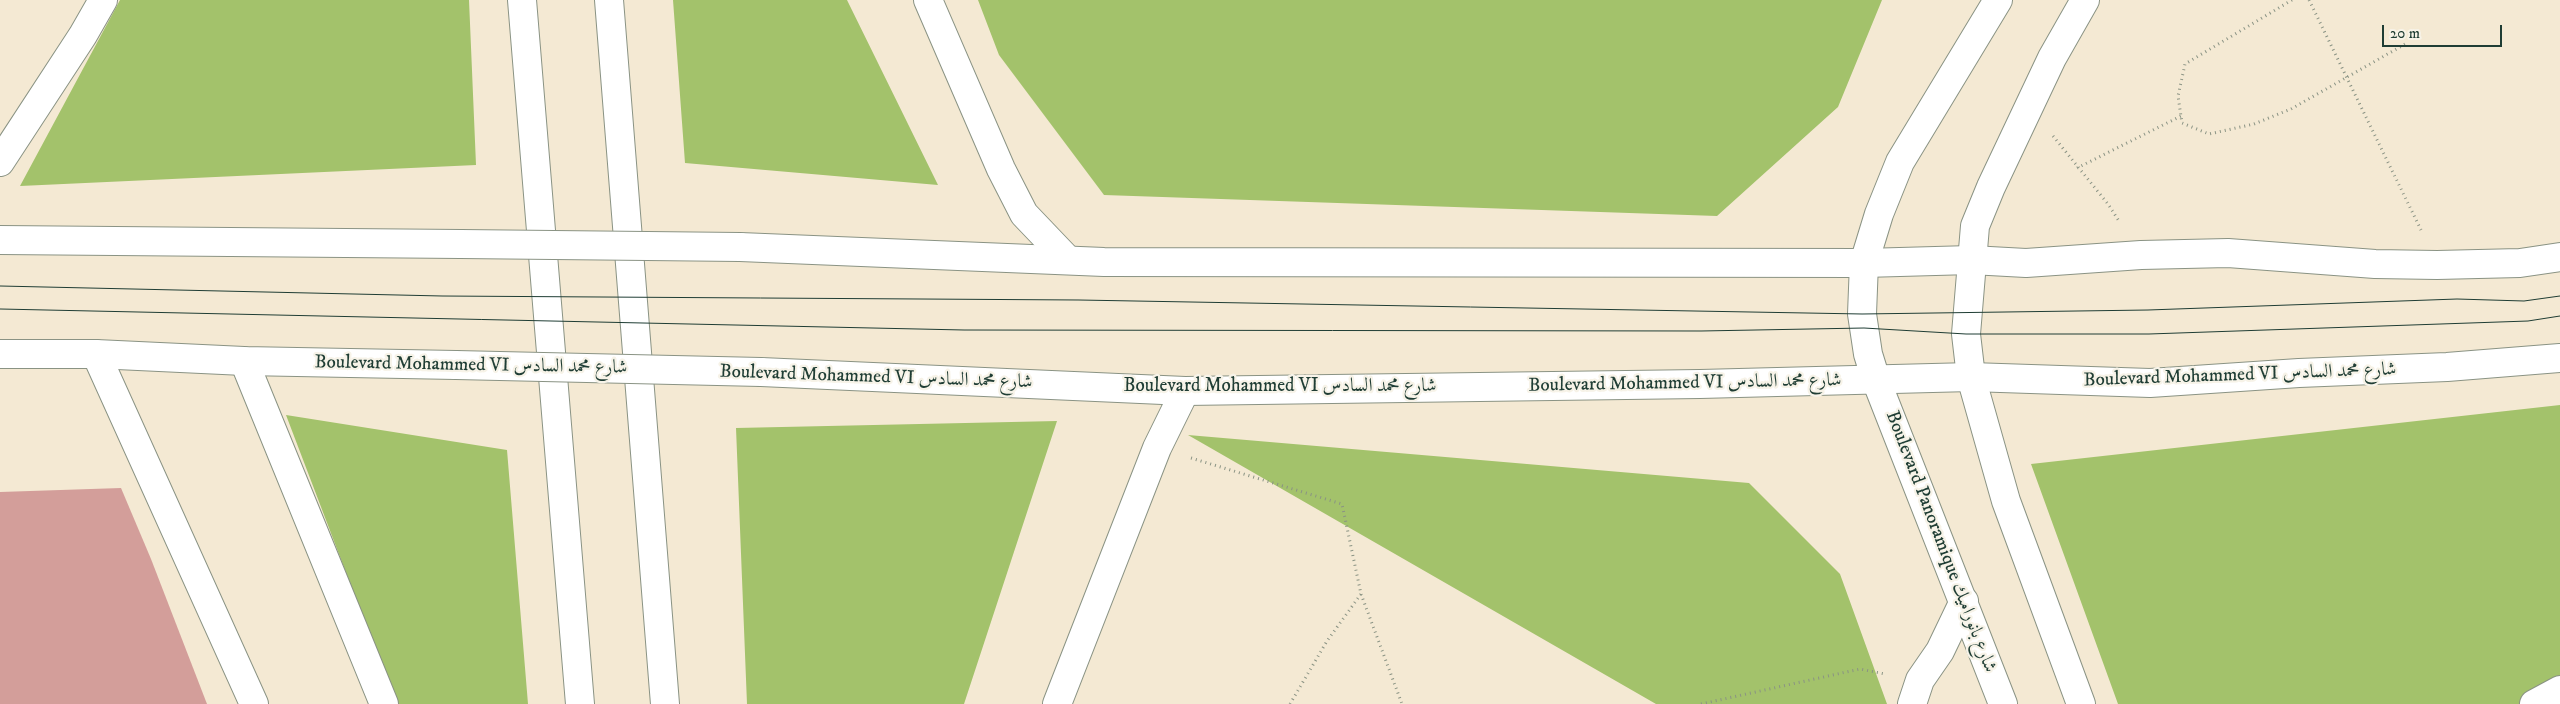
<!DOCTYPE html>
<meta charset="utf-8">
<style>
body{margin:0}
#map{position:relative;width:2560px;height:704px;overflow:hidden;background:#f4e9d3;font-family:"IM FELL DW Pica",serif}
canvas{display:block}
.scale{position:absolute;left:2382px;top:25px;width:120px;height:22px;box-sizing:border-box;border:2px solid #1f3d34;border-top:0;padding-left:6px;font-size:15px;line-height:18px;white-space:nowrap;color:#1f3d34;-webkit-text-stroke:4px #f7f3e8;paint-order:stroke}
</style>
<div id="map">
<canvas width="2560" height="704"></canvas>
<div class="scale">20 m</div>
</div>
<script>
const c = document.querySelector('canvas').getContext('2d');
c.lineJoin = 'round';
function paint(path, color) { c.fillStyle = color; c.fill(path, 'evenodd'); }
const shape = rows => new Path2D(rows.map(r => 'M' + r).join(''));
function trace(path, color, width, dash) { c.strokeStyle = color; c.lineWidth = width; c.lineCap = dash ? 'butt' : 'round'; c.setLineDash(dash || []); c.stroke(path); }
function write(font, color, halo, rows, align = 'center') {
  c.font = font + ' "IM FELL DW Pica",Amiri,serif'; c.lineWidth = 4.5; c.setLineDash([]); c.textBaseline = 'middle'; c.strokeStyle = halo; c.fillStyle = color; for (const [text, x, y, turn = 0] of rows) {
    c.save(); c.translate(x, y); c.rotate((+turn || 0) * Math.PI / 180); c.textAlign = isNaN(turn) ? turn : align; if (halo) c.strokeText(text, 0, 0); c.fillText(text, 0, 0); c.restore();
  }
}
paint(shape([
 [120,0,469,0,476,165,20,186],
 [673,0,847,0,938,185,685,163],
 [978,0,1882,0,1838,107,1717,216,1104,195,999,55],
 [2560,405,2560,704,2118,704,2031,464],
 [286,415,507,450,528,704,396,704],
 [1057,421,964,704,747,704,736,428],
 [1188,435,1749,483,1840,574,1887,704,1656,704]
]), '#a3c26b');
paint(shape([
 [121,488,151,559,207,704,0,704,0,492]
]), '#d39e9a');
const minor = shape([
 [96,354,254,704],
 [1912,704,1920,680,1940,651,1964,601],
 [2534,704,2560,690]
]);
const secondary = shape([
 [1998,0,1900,162,1879,214,1864,263,1862,314,1868,354,1876,380,2003,704],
 [2081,704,2006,501,1971,377,1966,334,1975,226,1991,187,2052,58,2085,0]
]);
const primary = shape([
 [0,240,461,244],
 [740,247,1104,262,1864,263,1971,260,2026,263,2141,255,2228,253,2375,264,2437,265,2520,263,2560,257],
 [0,354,96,354,244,361,456,365],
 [761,372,1185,391,1700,384,1971,377,2150,383,2299,373,2447,367,2560,358]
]);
const trunk = shape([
 [522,0,580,704],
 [609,0,665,704],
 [928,0,1001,169,1024,214,1066,258],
 [0,162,83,35,103,0],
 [244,361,384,704],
 [1057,704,1157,448,1185,391]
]);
trace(minor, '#8a9384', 30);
trace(secondary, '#8a9384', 30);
trace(primary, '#8a9384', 30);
trace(trunk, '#8a9384', 30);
trace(shape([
 [2292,0,2185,64,2178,96,2182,123,2209,134,2254,124,2291,109,2407,43],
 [2309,0,2421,230],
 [2053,136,2108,204,2119,221],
 [2077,168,2181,116],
 [1191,458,1342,504,1361,594,1402,704],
 [1290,704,1327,641,1361,594],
 [1701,704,1860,669,1885,674]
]), '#8a9384', 3, [1, 4]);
trace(minor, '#fff', 28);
trace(secondary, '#fff', 28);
trace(primary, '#fff', 28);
trace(trunk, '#fff', 28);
trace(shape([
 [0,286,442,296,1079,300,1862,314,2148,310,2457,299,2524,301,2560,296],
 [0,309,964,330,1701,331,1864,328,1966,334,2149,334,2528,321,2560,316]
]), '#1f3d34', 1);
const primaryBridge = shape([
 [461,244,740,247],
 [456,365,761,372]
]);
trace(primaryBridge, '#8a9384', 30, []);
trace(primaryBridge, '#fff', 28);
write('19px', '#1f3d34', '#f7f3e8', [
 ["Boulevard Mohammed VI شارع محمد السادس",471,366,1],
 ["Boulevard Mohammed VI شارع محمد السادس",2240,376,-2],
 ["Boulevard Mohammed VI شارع محمد السادس",876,378,2],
 ["Boulevard Mohammed VI شارع محمد السادس",1685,384,-1],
 ["Boulevard Mohammed VI شارع محمد السادس",1280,387],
 ["Boulevard Panoramique شارع بانوراميك",1940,542,69]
]);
</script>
